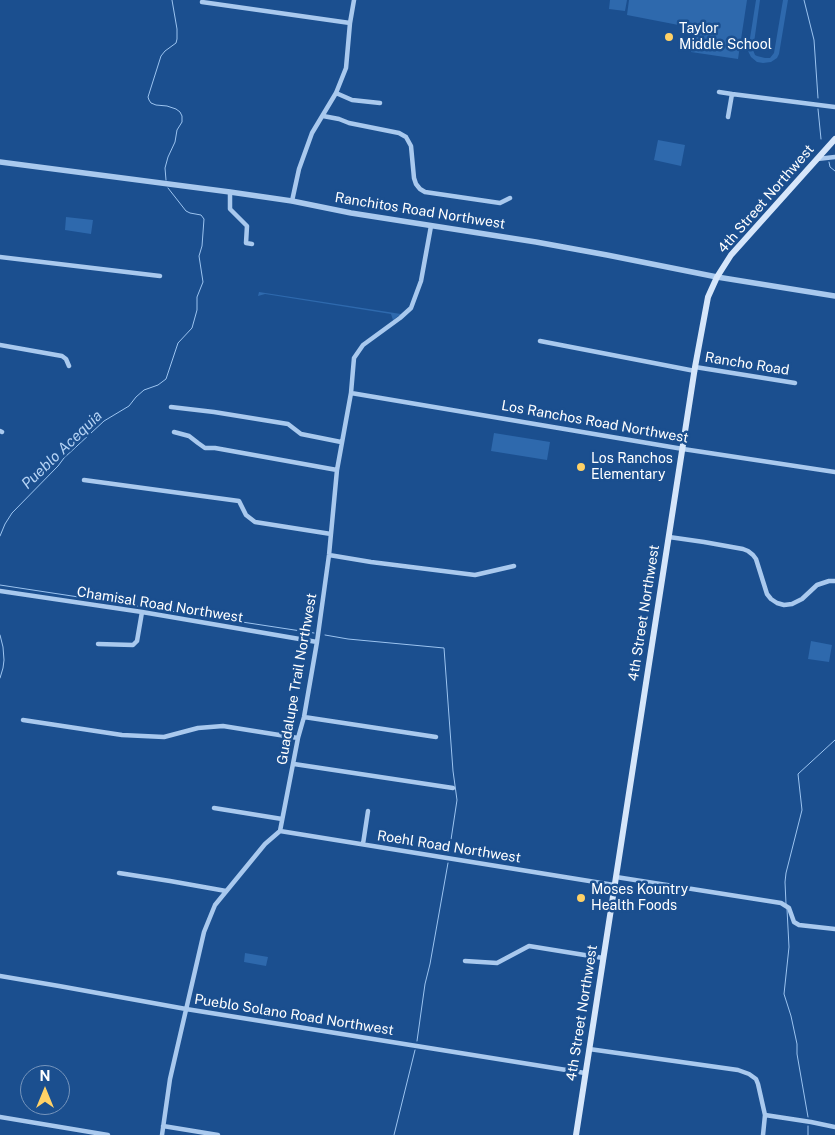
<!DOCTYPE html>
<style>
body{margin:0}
#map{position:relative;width:835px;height:1135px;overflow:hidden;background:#1b4f8f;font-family:"Public Sans",sans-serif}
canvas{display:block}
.north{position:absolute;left:20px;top:1065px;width:50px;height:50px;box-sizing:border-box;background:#1b4f8f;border:1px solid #7695bc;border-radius:50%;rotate:0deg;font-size:14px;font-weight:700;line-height:20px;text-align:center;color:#fff}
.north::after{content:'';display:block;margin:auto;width:18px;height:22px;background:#ffd166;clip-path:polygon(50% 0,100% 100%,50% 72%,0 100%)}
</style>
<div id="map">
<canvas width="835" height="1135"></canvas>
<div class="north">N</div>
</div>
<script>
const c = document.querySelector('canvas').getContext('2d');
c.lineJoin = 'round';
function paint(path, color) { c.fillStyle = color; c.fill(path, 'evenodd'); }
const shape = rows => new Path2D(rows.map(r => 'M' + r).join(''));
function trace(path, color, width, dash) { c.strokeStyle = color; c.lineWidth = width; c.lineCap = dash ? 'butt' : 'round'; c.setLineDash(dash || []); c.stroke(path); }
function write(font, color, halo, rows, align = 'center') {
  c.font = font + ' "Public Sans",sans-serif'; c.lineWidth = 5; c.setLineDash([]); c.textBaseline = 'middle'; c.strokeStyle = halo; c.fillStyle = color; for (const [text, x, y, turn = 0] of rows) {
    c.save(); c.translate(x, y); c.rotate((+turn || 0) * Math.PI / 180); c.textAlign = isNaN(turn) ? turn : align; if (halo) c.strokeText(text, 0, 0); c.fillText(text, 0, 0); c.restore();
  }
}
paint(shape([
 [610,0,627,0,625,11,609,9],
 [629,0,747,0,738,59,691,52,694,28,627,15],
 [756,0,760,0,753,50,755,55,757,56,765,58,770,58,774,53,783,0,788,0,779,54,777,58,771,62,763,63,757,62,751,57,748,51],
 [658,140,685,145,681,166,654,160],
 [66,217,93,220,91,234,65,230],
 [259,292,401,314,393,320,391,314,265,294,258,296],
 [494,433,550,442,547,460,491,451],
 [811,641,832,645,829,662,808,659],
 [245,953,268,957,266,966,244,962]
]), '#2e69ad');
trace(shape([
 [804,0,814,40,818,98],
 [818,109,821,139],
 [829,162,830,167,835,171],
 [166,180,165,168,168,157,175,142,177,130,182,122,182,116,180,112,176,109,167,106,156,105,151,103,149,100,148,97,161,56,165,51,176,43,177,39,177,29,172,0],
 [0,536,5,524,12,513,58,466,64,458,104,421,129,406,136,397,144,390,158,385,166,379,178,343,192,328,197,310,197,297,203,282,199,256,202,246,204,219,201,215,190,213,186,211,168,188],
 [0,585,314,633],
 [0,635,3,647,4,660,3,668,0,678],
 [325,635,348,639,444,648,453,771,457,800,449,853],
 [786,904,785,882,786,873,802,810,798,774,835,740],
 [787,909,789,947,784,994,791,1016,797,1044,797,1054,808,1117],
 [417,1041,425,984,430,964,448,863],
 [394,1135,415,1050],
 [808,1135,808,1126]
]), '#9cc4f0', 1);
trace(shape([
 [202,2,350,23],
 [719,92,732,94],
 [336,93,352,100,380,103],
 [323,116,339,119,349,123,399,133,406,137,411,146,414,178,416,184,420,189,425,192,500,203,510,198],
 [728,117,732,94,835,107],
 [817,159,835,157],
 [230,192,230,209,247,226,246,243,252,244],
 [292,201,299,169,312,133,336,93,346,68,350,23,354,0],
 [0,257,160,276],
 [540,341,695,371],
 [0,345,62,356,66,359,69,366],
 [695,367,795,383],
 [351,393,683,449,835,472],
 [171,407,214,412,288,424,301,434,341,442],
 [0,431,2,432],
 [174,432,189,436,198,443,205,448,215,448,337,470],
 [84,480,239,501,246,515,255,522,331,534],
 [669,537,704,542,743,549,748,551,753,555,756,559,767,594,771,599,777,603,784,605,792,604,802,599,817,585,829,581,835,581],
 [329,555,371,562,475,575,514,566],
 [0,591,142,612,317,642],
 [98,644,133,645,137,641,142,612],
 [304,717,436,737],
 [23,720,122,735,164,737,198,728,223,726,298,738],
 [294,764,453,788],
 [214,808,282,819],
 [280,831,614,885],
 [363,844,368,811],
 [119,873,170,881,226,891],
 [616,877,781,903,789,908,794,922,799,925,835,929],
 [465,961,497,963,529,946,603,958],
 [0,976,59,986,186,1009,585,1073],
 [589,1049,738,1070,749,1074,756,1079,758,1084,765,1115,763,1135],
 [765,1115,811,1122,835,1127],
 [0,1117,108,1135],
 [163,1126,218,1135],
 [162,1135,170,1079,204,932,215,905,265,844,280,831,298,738,304,717,317,642,329,555,337,470,351,393,354,358,363,345,400,318,411,308,421,281,431,226]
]), '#a9c9ee', 4.5);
trace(shape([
 [0,162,230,192,292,201,351,213,536,242,607,255,717,277,835,296]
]), '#a9c9ee', 5.5);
trace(shape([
 [576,1135,695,367,708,297,717,277,731,255,835,139]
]), '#d6e6fa', 6);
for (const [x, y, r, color] of [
 [669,37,5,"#ffd166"],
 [581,467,5,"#ffd166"],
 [581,898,5,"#ffd166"]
]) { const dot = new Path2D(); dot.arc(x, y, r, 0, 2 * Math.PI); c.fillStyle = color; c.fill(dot); trace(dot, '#1b4f8f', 2); }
write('14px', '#fff', '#1b4f8f', [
 ["Taylor",679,29],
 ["Middle School",679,45],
 ["Los Ranchos",591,459],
 ["Elementary",591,475],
 ["Moses Kountry",591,890],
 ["Health Foods",591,906]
], 'left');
write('14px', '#fff', '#1b4f8f', [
 ["4th Street Northwest",766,199,-49],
 ["Ranchitos Road Northwest",420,211,9],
 ["Rancho Road",747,364,9],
 ["Los Ranchos Road Northwest",595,422,10],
 ["Chamisal Road Northwest",160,605,9],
 ["4th Street Northwest",644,613,-81],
 ["Guadalupe Trail Northwest",297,679,-80],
 ["Roehl Road Northwest",449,847,9],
 ["4th Street Northwest",582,1013,-81],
 ["Pueblo Solano Road Northwest",294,1015,9]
]);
write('italic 15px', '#b5d3f5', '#1b4f8f', [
 ["Pueblo Acequia",62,450,-44]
]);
</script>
